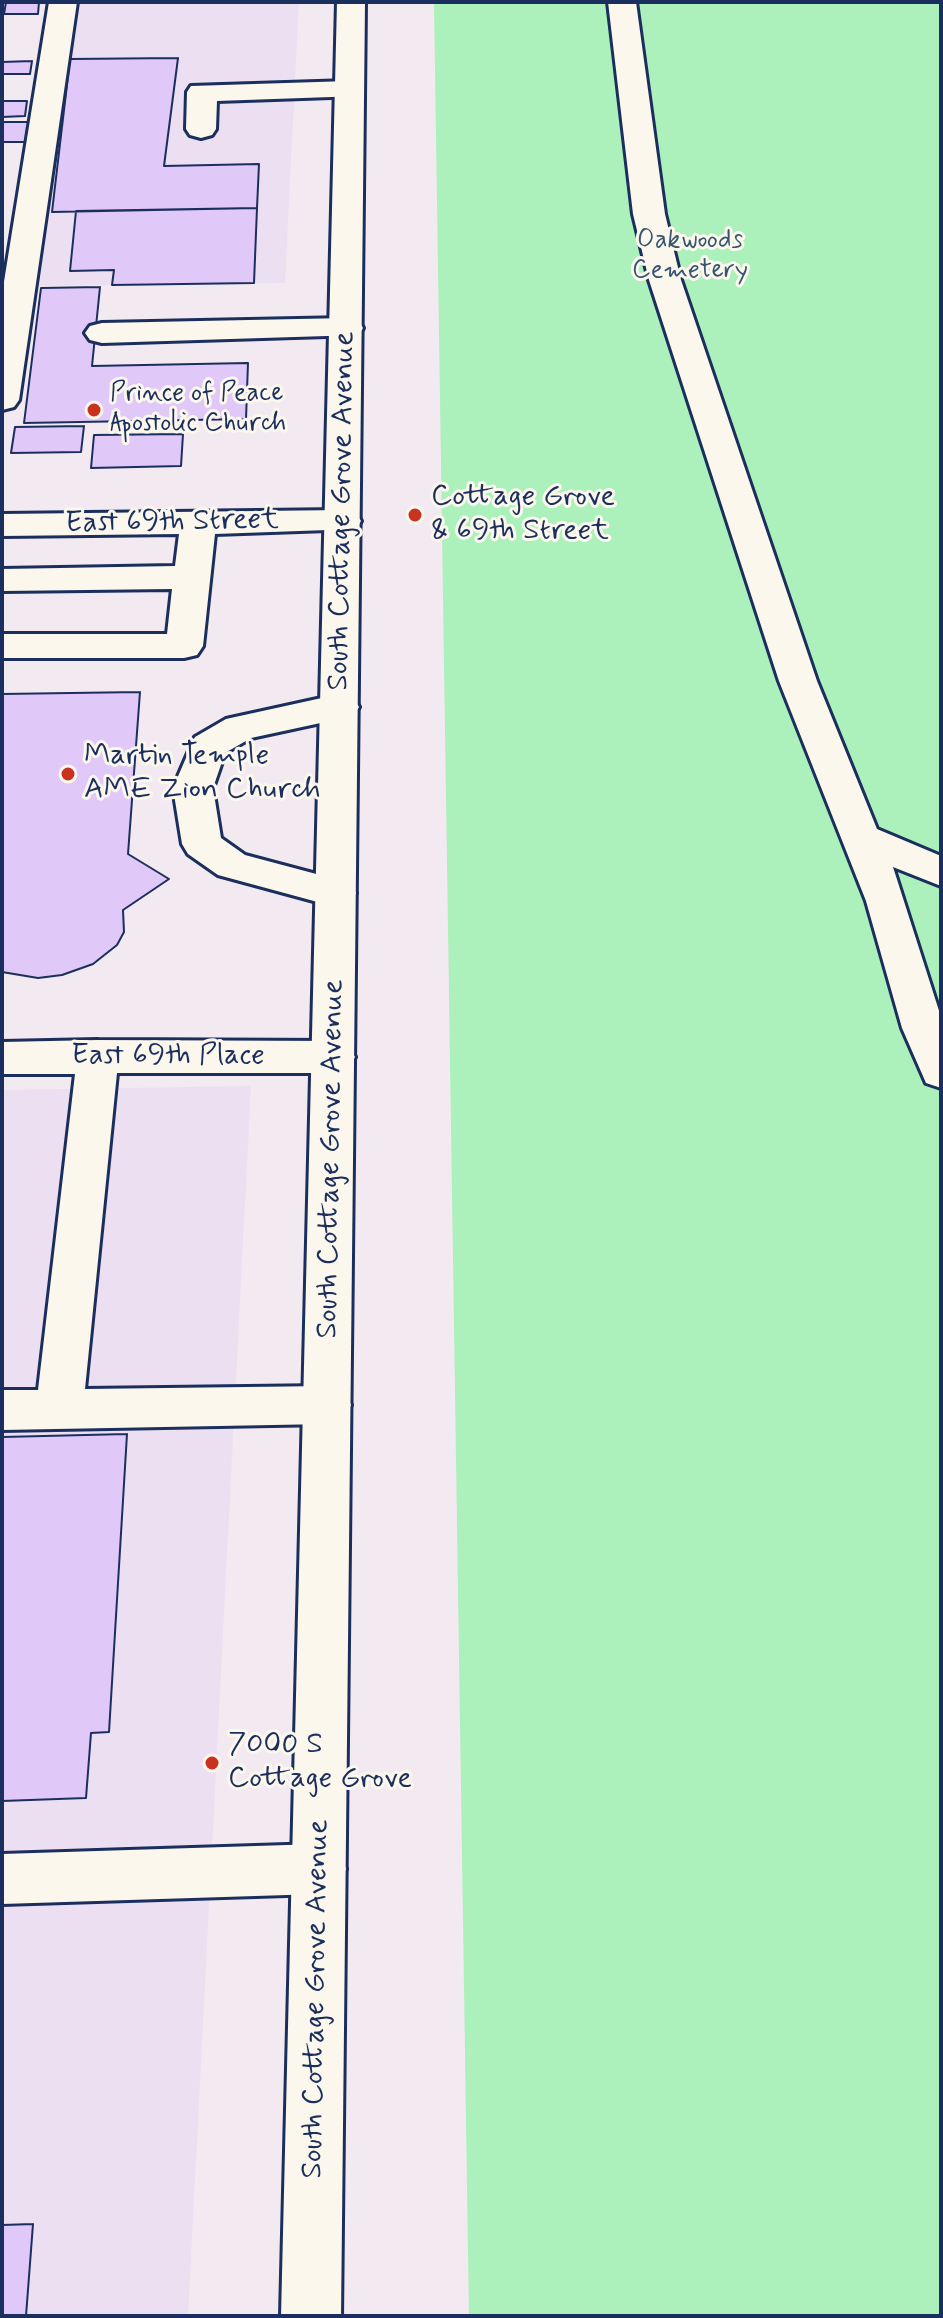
<!DOCTYPE html>
<style>
body{margin:0}
#map{position:relative;width:943px;height:2318px;overflow:hidden;background:#f3e9f0;font-family:Mynerve,sans-serif}
canvas{display:block}
.frame{position:absolute;inset:0;border:4px solid #1b2f5e;pointer-events:none}
</style>
<div id="map">
<canvas width="943" height="2318"></canvas>
<div class="frame"></div>
</div>
<script>
const c = document.querySelector('canvas').getContext('2d');
c.lineJoin = 'round';
function paint(path, color) { c.fillStyle = color; c.fill(path, 'evenodd'); }
const shape = rows => new Path2D(rows.map(r => 'M' + r).join(''));
function trace(path, color, width, dash) { c.strokeStyle = color; c.lineWidth = width; c.lineCap = dash ? 'butt' : 'round'; c.setLineDash(dash || []); c.stroke(path); }
function write(font, color, halo, rows, align = 'center') {
  c.font = font + ' Mynerve,sans-serif'; c.lineWidth = 6; c.setLineDash([]); c.textBaseline = 'middle'; c.strokeStyle = halo; c.fillStyle = color; for (const [text, x, y, turn = 0] of rows) {
    c.save(); c.translate(x, y); c.rotate((+turn || 0) * Math.PI / 180); c.textAlign = isNaN(turn) ? turn : align; if (halo) c.strokeText(text, 0, 0); c.fillText(text, 0, 0); c.restore();
  }
}
paint(shape([
 [63,2,299,2,285,283,19,286],
 [251,1086,188,2316,2,2316,2,1090]
]), '#eddff2');
paint(shape([
 [434,2,941,2,941,2316,469,2316]
]), '#acf0bb');
const building = shape([
 [6,2,39,2,38,14,4,14,6,2],
 [178,58,164,166,259,164,257,208,52,212,70,59,178,58],
 [32,61,30,74,2,74,2,62,32,61],
 [2,101,27,101,25,116,2,117,2,101],
 [2,122,29,122,26,142,2,142,2,122],
 [257,208,254,283,112,285,114,270,70,271,76,211,257,208],
 [100,287,92,366,248,363,246,419,24,423,41,288,100,287],
 [84,426,81,452,11,453,15,427,84,426],
 [183,434,181,466,91,468,94,435,183,434],
 [140,692,128,854,169,879,123,910,124,932,117,945,93,964,62,975,38,978,2,972,2,694,140,692],
 [127,1434,109,1732,91,1733,86,1798,2,1801,2,1437,127,1434],
 [33,2224,26,2316,2,2316,2,2225,33,2224]
]);
paint(building, '#e0c8f8');
trace(building, '#1b2f5e', 2);
const minor = shape([
 [49,2,77,2,19,400,14,407,2,410,2,294,49,2],
 [608,2,636,2,665,214,681,280,817,681,877,829,941,856,941,886,893,867,941,1017,941,1088,926,1083,902,1028,866,901,779,681,649,280,633,214,608,2],
 [349,81,360,84,364,90,360,96,217,101,216,129,212,135,201,138,190,135,186,129,187,92,191,86,349,81],
 [347,318,359,321,363,328,359,335,102,343,90,340,85,333,90,326,102,323,347,318],
 [343,510,356,513,361,521,356,529,215,534,203,646,197,655,184,658,2,658,2,634,167,634,172,589,2,591,2,569,175,566,179,534,2,536,2,514,343,510],
 [340,694,353,698,359,707,353,716,251,738,225,753,213,788,221,838,245,855,350,883,356,893,350,903,336,907,218,875,188,854,182,844,173,788,195,737,226,719,340,694],
 [98,1040,334,1041,349,1046,355,1057,349,1068,334,1073,117,1073,85,1389,327,1386,344,1391,351,1405,344,1419,327,1424,2,1430,2,1390,38,1390,75,1074,2,1074,2,1042,98,1040],
 [319,1844,338,1851,346,1869,338,1887,319,1894,2,1904,2,1854,319,1844]
]);
const major = shape([
 [337,2,365,2,341,2316,281,2316,337,2]
]);
trace(minor, '#1b2f5e', 6);
trace(major, '#1b2f5e', 6);
paint(minor, '#fbf7ec');
paint(major, '#fbf7ec');
for (const [x, y, r, color] of [
 [94,410,8,"#c8321e"],
 [415,515,8,"#c8321e"],
 [68,774,8,"#c8321e"],
 [212,1763,8,"#c8321e"]
]) { const dot = new Path2D(); dot.arc(x, y, r, 0, 2 * Math.PI); c.fillStyle = color; c.fill(dot); trace(dot, '#fbf7ec', 3); }
write('26px', '#385671', '#fbf7ec', [
 ["Oakwoods",690,242],
 ["Cemetery",690,272]
]);
write('26px', '#1b2f5e', '#fbf7ec', [
 ["Prince of Peace",110,395],
 ["Apostolic Church",110,425]
], 'left');
write('30px', '#1b2f5e', '#fbf7ec', [
 ["Cottage Grove",431,498],
 ["& 69th Street",431,532],
 ["Martin Temple",84,757],
 ["AME Zion Church",84,791],
 ["7000 S",228,1746],
 ["Cottage Grove",228,1780]
], 'left');
write('30px', '#1b2f5e', '#fbf7ec', [
 ["South Cottage Grove Avenue",343,511,-89],
 ["East 69th Street",172,523,-1],
 ["East 69th Place",168,1057],
 ["South Cottage Grove Avenue",332,1159,-89],
 ["South Cottage Grove Avenue",317,1999,-89]
]);
</script>
